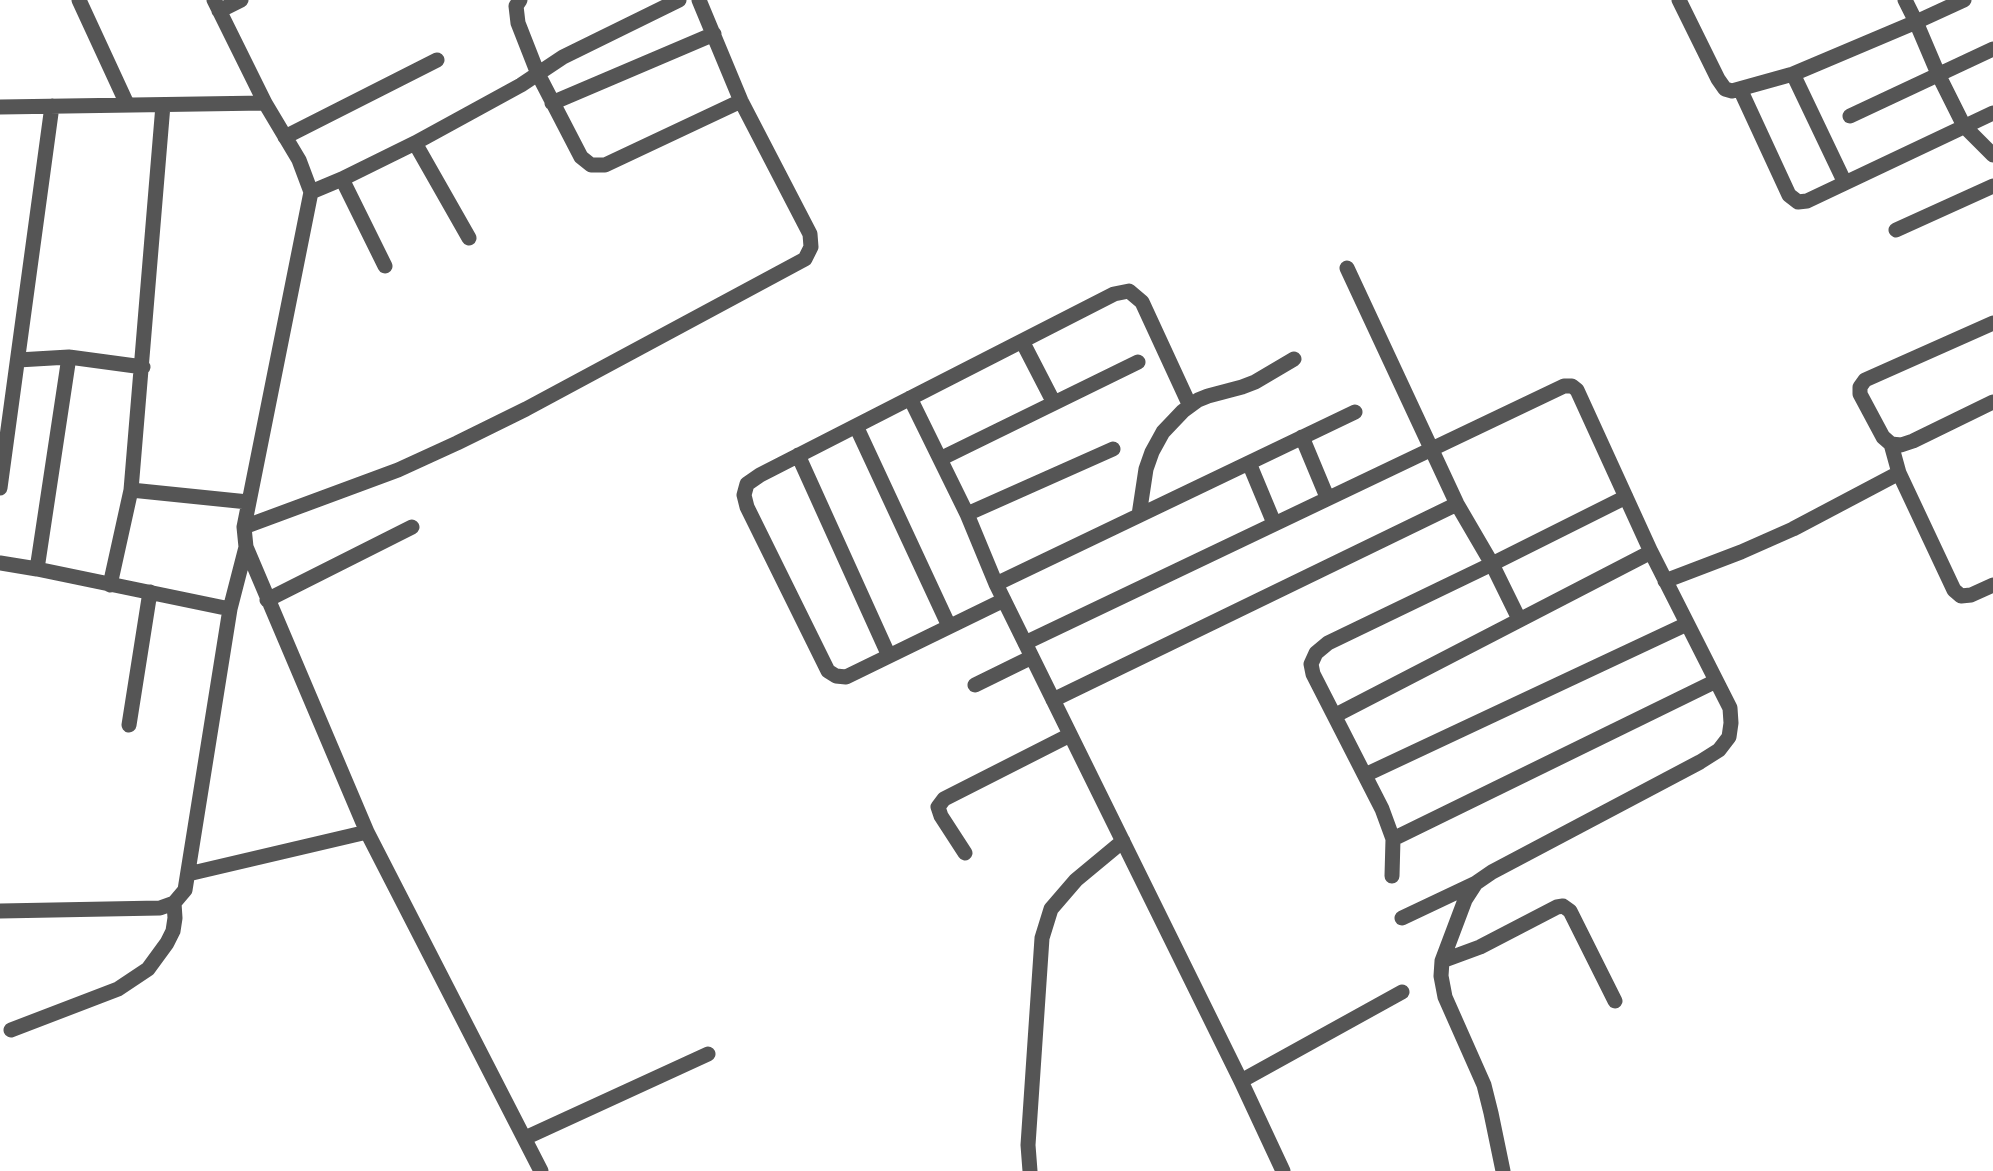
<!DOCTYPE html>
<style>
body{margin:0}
canvas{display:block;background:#fff}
</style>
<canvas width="1993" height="1171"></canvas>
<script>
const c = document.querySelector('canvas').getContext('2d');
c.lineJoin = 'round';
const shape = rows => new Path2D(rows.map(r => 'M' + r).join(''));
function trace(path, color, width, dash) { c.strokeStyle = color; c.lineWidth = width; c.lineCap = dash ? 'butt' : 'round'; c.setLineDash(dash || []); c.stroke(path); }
trace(shape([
 [79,0,127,104],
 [214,0,265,103,299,160,311,192,244,527,246,547,367,832,541,1171],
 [520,0,516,6,518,23,538,74,581,157,591,165,605,165,741,101],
 [1679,0,1718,79,1725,89,1732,91,1793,74,1916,22,1964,0],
 [1905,0,1916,22,1939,76,1964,126,1993,155],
 [219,11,241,0],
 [1793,74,1845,183],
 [1740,89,1789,195,1798,202,1807,201,1993,113],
 [552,103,714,34],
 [0,107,265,103],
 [1850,116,1993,49],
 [285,137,437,60],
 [415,143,469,238],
 [342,179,385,266],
 [311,192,342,179,415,143,521,85,563,57,679,0],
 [1896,230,1993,186],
 [1347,268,1457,504,1492,564,1519,619],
 [1993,323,1865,380,1860,387,1860,394,1883,437,1891,444,1901,445,1913,441,1993,402],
 [1022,341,1054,403],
 [18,360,69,357,143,367],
 [910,398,967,514,996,584,1241,1081,1283,1171],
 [856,426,949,626],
 [1302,437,1327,497],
 [1891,444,1899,473,1954,590,1961,596,1971,595,1993,585],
 [798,455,889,656],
 [940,459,1138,362],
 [1249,463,1274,523],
 [0,488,52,106],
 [131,490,248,502],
 [967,514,1113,449],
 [1139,515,1146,469,1152,452,1163,432,1183,411,1198,400,1208,396,1242,387,1255,382,1294,359],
 [244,527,398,470,457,443,526,409,805,259,811,247,810,234,741,101,699,0],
 [0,563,37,569,230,609],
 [37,569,69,357],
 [1665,581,1741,552,1793,529,1899,473],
 [996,584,1355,412],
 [110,585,131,490,163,105],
 [267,600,412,527],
 [1004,600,846,677,836,676,828,671,747,507,744,495,747,484,760,475,1114,294,1129,291,1142,302,1190,406],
 [1025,643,1564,386,1572,386,1577,390,1651,552,1730,708,1731,723,1729,737,1719,750,1700,762,1492,872,1476,883,1465,900,1442,961,1441,976,1445,997,1484,1085,1491,1113,1503,1171],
 [975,685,1032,657],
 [1053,700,1457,504],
 [1336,715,1651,552],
 [129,725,150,592],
 [1365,775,1687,624],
 [1393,839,1716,681],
 [965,853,941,816,938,807,944,799,1070,735],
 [188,874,367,832],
 [1392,876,1393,839,1382,809,1313,674,1311,664,1316,653,1328,643,1492,564,1626,497],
 [0,911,160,908,174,903,185,890,230,609,246,547],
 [1402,918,1476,883],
 [1442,961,1480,947,1557,907,1563,906,1570,911,1615,1001],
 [11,1030,118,989,148,969,167,943,173,931,175,918,174,903],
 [1241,1081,1402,992],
 [525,1138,708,1054],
 [1030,1171,1028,1145,1042,938,1051,909,1076,880,1123,841]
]), '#555', 15);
</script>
